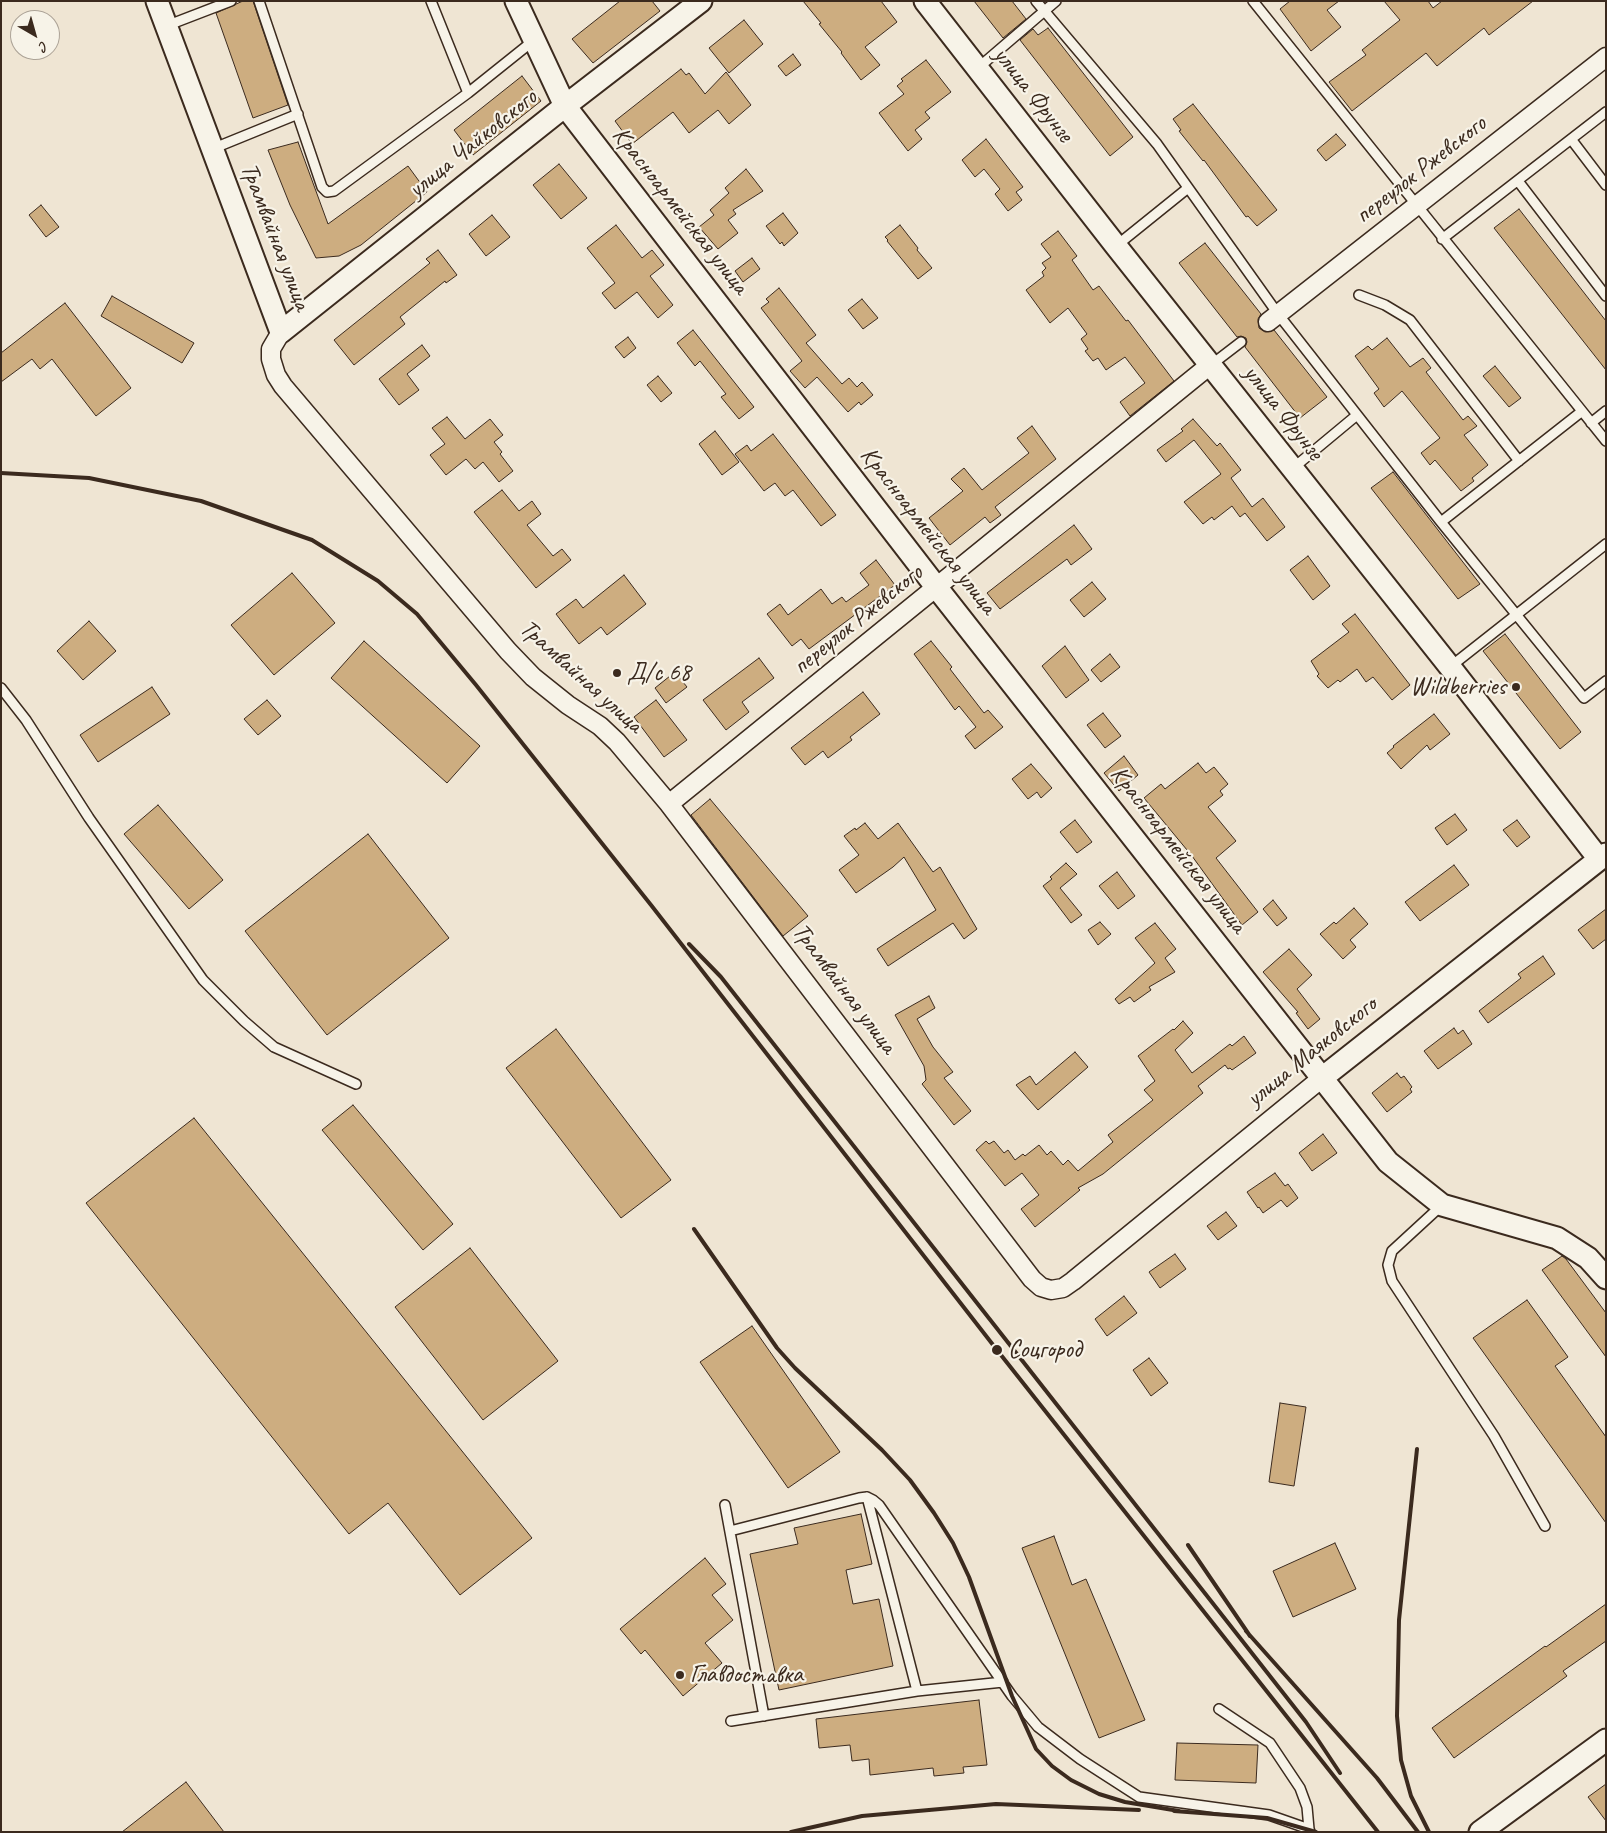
<!DOCTYPE html>
<meta charset="utf-8">
<style>
body{margin:0}
#map{position:relative;width:1607px;height:1833px;overflow:hidden;background:#efe5d3;font-family:Caveat,sans-serif}
canvas{display:block}
.frame{position:absolute;inset:0;border:2px solid #3b2a1e;pointer-events:none}
.north{position:absolute;left:10px;top:10px;width:50px;height:50px;box-sizing:border-box;background:#f7f3e8;border:1px solid #aca397;border-radius:50%;rotate:142deg;font-size:14px;font-weight:700;line-height:20px;text-align:center;color:#3b2a1e}
.north::after{content:'';display:block;margin:auto;width:18px;height:22px;background:#3b2a1e;clip-path:polygon(50% 0,100% 100%,50% 72%,0 100%)}
</style>
<div id="map">
<canvas width="1607" height="1833"></canvas>
<div class="frame"></div>
<div class="north">С</div>
</div>
<script>
const c = document.querySelector('canvas').getContext('2d');
c.lineJoin = 'round';
function paint(path, color) { c.fillStyle = color; c.fill(path, 'evenodd'); }
const shape = rows => new Path2D(rows.map(r => 'M' + r).join(''));
function trace(path, color, width, dash) { c.strokeStyle = color; c.lineWidth = width; c.lineCap = dash ? 'butt' : 'round'; c.setLineDash(dash || []); c.stroke(path); }
function write(font, color, halo, rows, align = 'center') {
  c.font = font + ' Caveat,sans-serif'; c.lineWidth = 4.5; c.setLineDash([]); c.textBaseline = 'middle'; c.strokeStyle = halo; c.fillStyle = color; for (const [text, x, y, turn = 0] of rows) {
    c.save(); c.translate(x, y); c.rotate((+turn || 0) * Math.PI / 180); c.textAlign = isNaN(turn) ? turn : align; if (halo) c.strokeText(text, 0, 0); c.fillText(text, 0, 0); c.restore();
  }
}
const building = shape([
 [243,1,253,1,288,105,253,118,216,13,243,1],
 [620,1,652,1,660,11,593,63,572,39,620,1],
 [803,1,881,1,897,22,865,47,880,65,861,80,841,53,842,52,819,24,821,23,803,1],
 [974,1,1012,1,1026,19,1003,38,974,1],
 [1290,1,1339,1,1327,10,1341,27,1311,51,1280,9,1290,1],
 [1384,1,1428,1,1433,8,1442,1,1533,1,1489,35,1484,28,1437,66,1426,53,1352,111,1329,82,1366,55,1362,50,1400,20,1384,1],
 [744,20,763,44,729,73,709,48,744,20],
 [1048,28,1133,137,1110,156,1020,40,1033,29,1038,35,1048,28],
 [793,54,801,65,786,76,778,66,793,54],
 [926,60,951,92,925,112,930,118,915,130,922,139,908,151,879,113,904,94,897,86,903,81,901,79,926,60],
 [681,69,686,75,689,73,705,94,726,72,751,105,729,124,718,110,689,133,673,112,632,144,615,121,681,69],
 [522,76,541,101,473,155,454,130,522,76],
 [1193,104,1277,210,1257,226,1248,216,1246,217,1204,160,1203,161,1179,131,1181,130,1173,119,1193,104],
 [1336,134,1346,145,1326,161,1317,150,1336,134],
 [986,139,1023,187,1016,192,1022,200,1008,211,995,194,1000,189,984,169,975,177,962,160,986,139],
 [298,142,328,224,408,166,427,192,361,245,339,256,316,258,290,205,268,150,298,142],
 [559,164,587,198,561,219,533,185,559,164],
 [746,169,763,191,733,210,736,214,728,220,738,233,718,249,699,227,714,215,710,210,729,193,725,188,746,169],
 [41,205,59,227,46,237,29,215,41,205],
 [1519,209,1606,321,1606,370,1494,228,1519,209],
 [783,213,798,233,784,246,782,242,780,244,766,226,783,213],
 [492,215,510,237,486,256,469,234,492,215],
 [616,225,642,258,652,250,664,265,650,276,673,305,658,318,637,292,615,309,602,293,615,283,587,248,616,225],
 [900,225,918,248,917,250,932,268,918,279,887,241,888,240,885,237,900,225],
 [1058,231,1077,256,1072,260,1093,290,1099,286,1126,321,1128,320,1174,381,1130,416,1120,402,1145,383,1125,357,1106,370,1098,358,1093,361,1085,351,1088,349,1081,339,1087,334,1068,308,1050,323,1026,290,1044,276,1042,272,1046,268,1042,263,1051,257,1041,244,1058,231],
 [1205,243,1261,314,1258,319,1259,328,1265,332,1274,330,1327,397,1300,418,1245,347,1247,342,1246,338,1241,336,1237,337,1179,263,1205,243],
 [438,250,457,275,446,283,445,281,400,317,405,324,354,365,334,340,430,263,426,259,438,250],
 [752,258,760,269,743,282,735,271,752,258],
 [779,288,816,335,806,343,842,384,849,378,857,387,862,382,873,395,861,405,859,402,848,412,817,377,805,388,790,371,802,361,761,308,769,302,766,299,779,288],
 [112,296,194,343,182,363,101,316,112,296],
 [862,299,878,318,863,329,848,310,862,299],
 [65,303,131,388,96,416,52,359,40,369,32,359,1,382,1,353,65,303],
 [693,330,754,407,739,419,721,397,726,394,700,361,695,366,677,343,693,330],
 [628,337,636,348,624,358,615,347,628,337],
 [1387,338,1410,367,1423,358,1431,368,1426,372,1463,420,1468,416,1477,426,1464,435,1488,465,1472,478,1474,481,1461,491,1435,460,1430,465,1421,453,1440,438,1402,391,1384,407,1374,393,1379,389,1355,356,1368,346,1372,350,1387,338],
 [422,345,430,356,407,374,419,390,399,405,379,379,422,345],
 [1495,366,1521,398,1509,407,1483,376,1495,366],
 [658,376,672,393,661,402,647,385,658,376],
 [447,417,465,439,490,419,503,435,494,442,502,452,500,454,513,471,499,482,483,462,475,469,466,459,446,475,430,455,445,444,432,428,447,417],
 [1193,419,1217,446,1220,443,1241,470,1231,478,1252,507,1263,498,1285,527,1267,541,1245,513,1240,517,1232,506,1214,520,1212,517,1203,524,1184,502,1221,474,1194,440,1166,462,1157,450,1183,431,1181,429,1193,419],
 [1032,426,1056,459,995,507,1001,515,990,523,985,517,950,545,929,518,963,491,951,479,964,468,982,490,1029,453,1017,438,1032,426],
 [715,431,739,462,722,475,699,444,715,431],
 [773,434,836,515,821,526,793,490,785,496,775,483,764,491,735,454,747,445,751,451,773,434],
 [1393,472,1480,584,1458,599,1371,488,1393,472],
 [502,490,519,511,532,501,541,514,527,525,553,556,562,549,571,560,536,588,474,512,502,490],
 [1074,525,1092,549,1071,565,1067,559,1000,609,987,593,1074,525],
 [1308,556,1330,586,1313,600,1290,570,1308,556],
 [876,560,895,585,809,649,801,639,792,646,767,614,780,604,788,615,821,589,832,604,842,597,846,602,869,585,860,573,876,560],
 [292,573,335,623,274,675,231,625,292,573],
 [624,575,646,604,607,635,601,627,579,644,556,614,576,599,583,608,624,575],
 [1092,582,1106,599,1084,617,1070,600,1092,582],
 [1355,614,1410,685,1392,700,1373,677,1366,682,1357,669,1340,682,1338,680,1328,688,1317,676,1319,674,1311,661,1349,632,1342,624,1355,614],
 [89,621,116,651,83,680,57,651,89,621],
 [1505,634,1581,732,1560,749,1483,651,1505,634],
 [364,641,480,746,447,783,331,678,364,641],
 [931,641,952,667,950,669,984,713,988,710,1003,727,975,749,965,736,976,727,959,706,955,710,914,654,931,641],
 [1065,646,1089,680,1066,698,1042,666,1065,646],
 [1110,654,1120,667,1101,682,1091,670,1110,654],
 [759,658,774,678,742,702,749,712,726,730,703,700,759,658],
 [675,672,687,687,666,703,655,688,675,672],
 [152,687,170,714,98,762,80,735,152,687],
 [863,692,880,714,850,737,852,740,828,758,823,751,805,765,791,748,863,692],
 [267,700,281,716,258,735,244,719,267,700],
 [656,700,687,740,664,757,634,717,656,700],
 [1103,713,1121,736,1105,748,1087,725,1103,713],
 [1434,714,1450,734,1430,750,1427,745,1401,769,1387,753,1394,747,1393,746,1434,714],
 [1124,756,1138,775,1119,791,1104,773,1124,756],
 [1198,763,1206,773,1214,767,1228,784,1220,791,1223,795,1208,807,1236,841,1216,858,1258,912,1242,925,1192,856,1144,798,1161,784,1165,789,1198,763],
 [1031,764,1052,788,1041,798,1037,792,1028,799,1012,779,1031,764],
 [710,799,808,916,783,936,691,815,710,799],
 [158,805,223,880,189,909,124,834,158,805],
 [1455,814,1467,830,1447,845,1435,828,1455,814],
 [1075,820,1092,842,1077,853,1060,832,1075,820],
 [1517,820,1530,837,1517,847,1503,830,1517,820],
 [865,823,878,839,898,823,933,872,940,867,977,929,964,939,953,923,888,966,877,949,936,910,904,857,893,867,856,893,839,870,859,855,844,836,855,828,856,830,865,823],
 [368,834,449,938,327,1035,245,931,368,834],
 [1066,863,1077,874,1060,888,1082,915,1071,923,1043,886,1052,879,1050,877,1066,863],
 [1454,865,1469,885,1420,921,1405,902,1454,865],
 [1117,872,1135,896,1118,909,1099,886,1117,872],
 [1273,900,1287,918,1277,926,1263,909,1273,900],
 [1354,908,1368,924,1350,940,1356,947,1343,959,1320,934,1334,922,1336,924,1354,908],
 [1606,909,1606,939,1593,949,1578,930,1606,909],
 [1100,922,1111,934,1098,945,1088,930,1100,922],
 [1155,923,1176,949,1165,958,1175,972,1149,987,1151,990,1134,1002,1130,997,1119,1004,1115,999,1155,963,1135,938,1155,923],
 [1289,949,1312,975,1297,989,1320,1019,1308,1029,1296,1013,1298,1012,1263,972,1289,949],
 [1543,956,1555,974,1488,1023,1479,1011,1521,978,1518,974,1543,956],
 [929,996,935,1008,917,1019,933,1047,953,1072,944,1078,971,1111,954,1125,922,1084,926,1080,924,1066,895,1015,929,996],
 [1183,1021,1193,1033,1175,1050,1192,1073,1230,1044,1232,1046,1244,1036,1256,1053,1232,1070,1230,1068,1228,1069,1225,1065,1198,1086,1203,1093,1103,1174,1078,1188,1080,1190,1035,1227,1021,1209,1039,1195,1022,1173,1005,1186,976,1150,986,1141,989,1144,994,1141,1004,1153,1008,1150,1015,1160,1023,1154,1025,1156,1039,1145,1047,1155,1051,1151,1063,1165,1068,1160,1078,1171,1113,1142,1108,1135,1153,1100,1144,1090,1155,1081,1138,1056,1173,1029,1174,1030,1183,1021],
 [1454,1028,1458,1034,1463,1030,1472,1044,1438,1069,1424,1051,1454,1028],
 [556,1029,671,1180,621,1218,506,1068,556,1029],
 [1075,1052,1088,1067,1038,1110,1016,1085,1030,1076,1036,1085,1075,1052],
 [1397,1073,1401,1078,1404,1076,1412,1087,1410,1089,1412,1092,1387,1112,1372,1093,1397,1073],
 [353,1105,453,1224,423,1250,322,1130,353,1105],
 [194,1118,532,1538,460,1595,388,1503,349,1534,86,1203,194,1118],
 [1323,1134,1337,1153,1312,1171,1299,1153,1323,1134],
 [1275,1173,1285,1186,1288,1184,1298,1198,1287,1207,1281,1200,1263,1213,1259,1207,1258,1208,1247,1192,1275,1173],
 [1226,1212,1237,1226,1218,1240,1207,1226,1226,1212],
 [470,1248,558,1361,483,1420,395,1307,470,1248],
 [1175,1254,1186,1269,1160,1288,1149,1272,1175,1254],
 [1562,1256,1566,1259,1606,1313,1606,1357,1542,1270,1562,1256],
 [1124,1296,1137,1313,1107,1336,1095,1319,1124,1296],
 [1527,1300,1568,1357,1555,1366,1606,1437,1606,1523,1473,1338,1527,1300],
 [752,1326,840,1452,788,1488,700,1362,752,1326],
 [1149,1358,1168,1383,1151,1396,1133,1370,1149,1358],
 [1280,1403,1306,1407,1294,1486,1269,1482,1280,1403],
 [861,1514,872,1564,846,1570,853,1604,879,1599,893,1666,779,1690,750,1554,798,1544,794,1528,861,1514],
 [1054,1536,1072,1585,1086,1579,1145,1720,1099,1738,1022,1548,1054,1536],
 [1335,1543,1356,1589,1293,1617,1273,1571,1335,1543],
 [705,1558,726,1584,712,1595,733,1620,705,1643,722,1663,683,1696,645,1650,641,1654,620,1629,705,1558],
 [1606,1604,1606,1641,1563,1671,1567,1676,1454,1758,1432,1728,1545,1646,1546,1647,1606,1604],
 [979,1700,987,1765,963,1767,964,1773,934,1776,933,1768,870,1775,869,1759,852,1761,850,1745,819,1748,816,1719,979,1700],
 [1177,1743,1258,1745,1256,1783,1175,1780,1177,1743],
 [186,1782,224,1832,122,1832,186,1782],
 [1606,1784,1606,1821,1588,1797,1606,1784]
]);
paint(building, '#cdad80');
trace(building, '#3b2a1e', 1);
const service = shape([
 [259,1,322,187,327,192,334,191,468,93,533,41],
 [431,1,468,93],
 [1036,1,1157,144,1278,314,1441,522,1584,698,1606,681],
 [1253,1,1606,441],
 [166,26,231,1],
 [978,68,1056,1],
 [1571,139,1606,185],
 [212,149,298,114],
 [1518,181,1606,296],
 [1442,239,1606,112],
 [1116,246,1188,188],
 [1359,295,1385,305,1410,320,1519,461],
 [1211,365,1241,342],
 [1591,423,1606,411],
 [1292,469,1357,415],
 [1441,522,1581,412],
 [1450,667,1606,544],
 [1,688,26,720,89,818,203,980,244,1021,274,1047,356,1084],
 [1442,1205,1392,1251,1388,1265,1392,1281,1494,1436,1545,1526],
 [867,1497,917,1691],
 [725,1505,764,1716],
 [730,1531,859,1498,867,1497,873,1500,879,1505,1012,1696,1038,1727,1080,1759,1139,1797,1269,1815,1309,1829,1310,1832],
 [1219,1709,1270,1743,1300,1788,1307,1807,1309,1829],
 [731,1721,917,1691,1003,1682]
]);
const minor = shape([
 [1268,322,1606,57],
 [281,332,271,349,271,359,276,375,283,386,508,651,533,677,568,705,600,726,617,742,669,804,1032,1279,1041,1287,1051,1290,1063,1288,1073,1281,1322,1078],
 [669,804,1210,365]
]);
const tertiary = shape([
 [157,1,281,332,565,106,701,1],
 [516,1,565,106,937,588,1388,1162,1442,1205,1557,1238,1588,1258,1606,1278],
 [925,1,1116,246,1450,667,1599,859],
 [1322,1078,1606,854],
 [1480,1832,1606,1740]
]);
trace(service, '#3b2a1e', 12);
trace(minor, '#3b2a1e', 21);
trace(tertiary, '#3b2a1e', 25);
trace(service, '#f7f3e8', 9);
trace(minor, '#f7f3e8', 18);
trace(tertiary, '#f7f3e8', 21);
trace(shape([
 [1,473,89,478,201,501,312,540,378,581,417,614,476,685,651,905,997,1350,1378,1832],
 [689,944,721,977,1306,1722,1340,1773],
 [694,1229,777,1348,795,1368,882,1450,910,1480,934,1513,953,1543,969,1577,1012,1696,1036,1749,1052,1766,1071,1780,1099,1794,1125,1802,1179,1811],
 [1417,1449,1399,1620,1397,1716,1401,1760,1411,1796,1429,1832],
 [1188,1545,1250,1636],
 [1246,1631,1377,1778,1418,1832],
 [1174,1811,1267,1818,1316,1832],
 [791,1832,862,1816,996,1804,1139,1810]
]), '#3b2a1e', 4);
for (const [x, y, r, color] of [
 [617,673,5,"#3b2a1e"],
 [1516,687,5,"#3b2a1e"],
 [997,1350,6,"#3b2a1e"],
 [680,1675,5,"#3b2a1e"]
]) { const dot = new Path2D(); dot.arc(x, y, r, 0, 2 * Math.PI); c.fillStyle = color; c.fill(dot); trace(dot, '#f7f3e8', 2); }
write('25px', '#3b2a1e', '#f7f3e8', [
 ["улица Фрунзе",1033,95,52],
 ["улица Чайковского",473,144,-39],
 ["переулок Ржевского",1421,170,-38],
 ["Красноармейская улица",680,211,52],
 ["Трамвайная улица",275,237,69],
 ["улица Фрунзе",1283,413,52],
 ["Красноармейская улица",928,531,52],
 ["переулок Ржевского",858,620,-39],
 ["Трамвайная улица",581,677,42],
 ["Красноармейская улица",1178,850,52],
 ["Трамвайная улица",844,989,53],
 ["улица Маяковского",1312,1052,-39]
]);
write('25px', '#3b2a1e', '#f7f3e8', [
 ["Д/с 68",627,673],
 ["Wildberries",1506,687,"right"],
 ["Соцгород",1008,1350],
 ["Главдоставка",690,1675]
], 'left');
</script>
